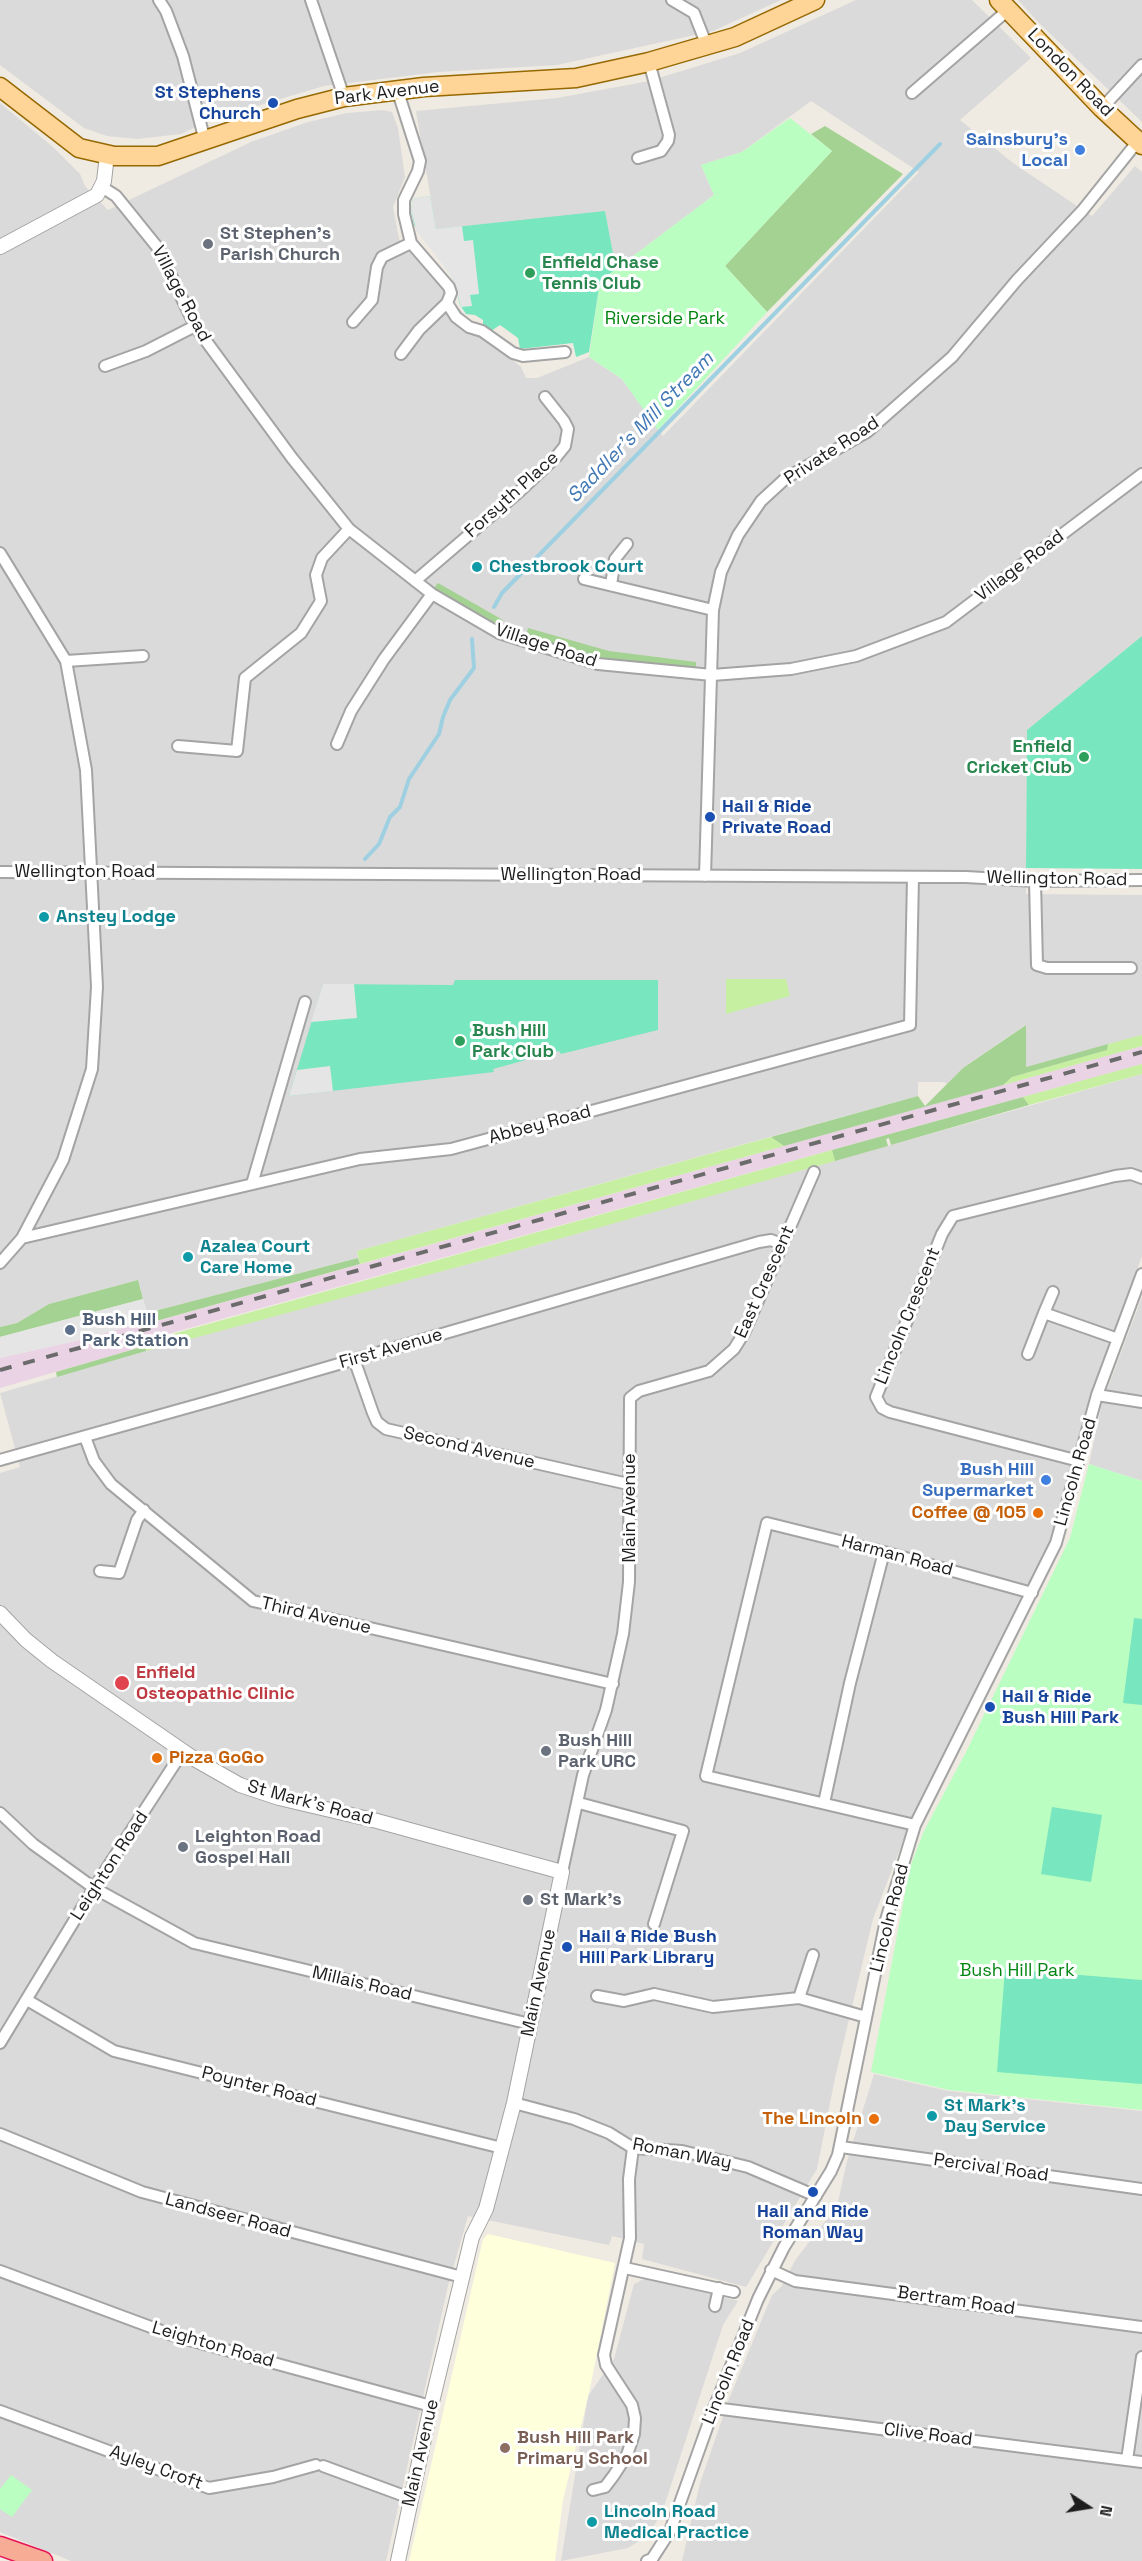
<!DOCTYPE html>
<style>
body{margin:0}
#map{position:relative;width:1142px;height:2561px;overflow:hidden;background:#efebe2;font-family:"Space Grotesk",sans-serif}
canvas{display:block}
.north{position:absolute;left:1058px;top:2477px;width:60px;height:60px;-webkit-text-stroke:4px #fff;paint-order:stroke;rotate:102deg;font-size:16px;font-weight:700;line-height:24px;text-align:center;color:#1d1d1d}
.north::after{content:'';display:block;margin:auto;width:21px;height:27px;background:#1d1d1d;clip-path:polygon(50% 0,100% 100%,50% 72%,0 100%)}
</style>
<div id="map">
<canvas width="1142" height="2561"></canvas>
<div class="north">N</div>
</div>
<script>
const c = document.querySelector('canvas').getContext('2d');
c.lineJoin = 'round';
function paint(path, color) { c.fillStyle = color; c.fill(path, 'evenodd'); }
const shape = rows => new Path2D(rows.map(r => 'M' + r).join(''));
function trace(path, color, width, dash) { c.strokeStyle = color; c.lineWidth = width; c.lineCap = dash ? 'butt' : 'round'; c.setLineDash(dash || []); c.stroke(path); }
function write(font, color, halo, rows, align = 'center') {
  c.font = font + ' "Space Grotesk",sans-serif'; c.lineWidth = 6; c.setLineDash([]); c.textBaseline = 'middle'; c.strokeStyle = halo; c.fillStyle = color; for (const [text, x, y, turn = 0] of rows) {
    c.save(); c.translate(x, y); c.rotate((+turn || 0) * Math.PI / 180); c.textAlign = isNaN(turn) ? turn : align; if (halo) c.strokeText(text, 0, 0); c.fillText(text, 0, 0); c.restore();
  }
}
paint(shape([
 [0,0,781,0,713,31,557,65,438,72,324,86,210,120,181,134,137,139,107,136,84,128,0,65],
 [856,0,972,0,1031,58,960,120,1013,163,1092,216,1135,166,1142,172,1142,636,1027,730,1026,894,1142,895,1142,1035,1026,1067,1025,1025,963,1068,947,1084,944,1082,918,1082,918,1096,357,1251,358,1258,147,1313,138,1280,49,1304,17,1323,0,1327,0,103,53,147,80,174,85,186,108,210,251,142,308,122,347,113,382,110,392,112,398,128,405,177,393,207,399,239,413,256,445,291,478,332,521,367,526,378,537,378,589,357,622,379,663,436,919,172,811,101,742,152,701,165,714,195,616,269,605,212,436,229,416,111,557,98,649,81,740,53],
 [1018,0,1142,0,1142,122,1038,22],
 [1142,1074,1142,1256,1091,1394,1057,1521,1050,1543,908,1828,873,1919,835,2078,817,2169,746,2287,642,2259,644,2244,612,2236,609,2245,468,2216,448,2286,386,2561,71,2561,0,2532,0,1473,20,1467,0,1393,162,1346,491,1258],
 [1142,1297,1142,1481,1089,1464,1102,1403],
 [874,2074,948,2091,1142,2111,1142,2561,682,2561,700,2483,729,2399,772,2295,781,2287,796,2259,837,2206,847,2161],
 [646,2278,738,2301,723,2325,662,2513,647,2536,628,2548,561,2561,588,2396,614,2359,634,2284]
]), '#dbdada');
paint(shape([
 [1142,1046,1142,1064,153,1338,144,1342,145,1346,0,1388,0,1358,75,1341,148,1321,150,1323]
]), '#e9d3e4');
paint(shape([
 [488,2234,615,2263,589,2393,563,2500,555,2561,409,2561,483,2239]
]), '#feffdb');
paint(shape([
 [726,979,786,979,790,996,726,1014],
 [1142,1035,1142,1046,1003,1085,1012,1077,1106,1050,1108,1044],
 [1142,1064,1142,1074,1029,1105,1023,1097],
 [771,1137,784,1146,360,1264,357,1251],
 [832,1150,835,1161,491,1258,146,1351,144,1342]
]), '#c6efa2');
paint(shape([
 [825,126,903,174,767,312,725,266,832,151,811,134],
 [438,583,503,620,500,627,434,588],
 [528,628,609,651,696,662,696,671,607,659,526,636],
 [1026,1025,1026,1067,1108,1044,1107,1050,1012,1077,1003,1085,784,1146,771,1137,918,1096,925,1106,963,1068],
 [1023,1097,1029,1105,891,1145,889,1138,886,1139,888,1146,835,1161,832,1150],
 [358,1258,360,1264,149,1323,147,1313],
 [138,1280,143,1299,0,1337,0,1327,17,1323,49,1304],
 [145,1346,146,1351,57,1377,56,1372]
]), '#a4d292');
paint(shape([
 [790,118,832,151,725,266,767,312,658,430,622,379,589,357,600,281,714,195,701,165,742,152],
 [1089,1464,1142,1481,1142,2110,949,2090,871,2072,910,1867,924,1831,966,1752,1070,1538],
 [11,2475,32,2490,12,2517,0,2509,0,2489]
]), '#bafec1');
paint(shape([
 [430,196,436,229,605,211,616,269,600,281,589,352,576,357,573,343,520,349,518,338,500,325,491,331,483,326,483,320,475,315,466,314,460,305,453,278,414,225,411,209,413,199],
 [1142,636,1142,869,1026,868,1027,730],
 [455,980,658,980,658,1030,561,1054,559,1051,493,1069,494,1072,289,1096,323,984,453,985],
 [1134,1618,1142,1619,1142,1705,1123,1703],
 [1052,1807,1102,1815,1091,1882,1041,1874],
 [1005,1969,1142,1980,1142,2084,997,2072]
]), '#78e6be');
paint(shape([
 [430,196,436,229,462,226,464,241,473,240,479,294,470,295,472,306,461,307,453,278,416,230,411,209,413,199],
 [323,984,354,984,357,1018,311,1022],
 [330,1066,333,1091,289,1096,297,1070],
 [143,1299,148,1321,75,1341,0,1358,0,1337]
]), '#e5e5e5');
trace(shape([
 [494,607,502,593,940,144],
 [365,859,379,844,390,817,400,807,409,779,439,734,443,717,450,700,474,668,472,639]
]), '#9ed0e1', 4);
const minor = shape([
 [159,0,166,11,183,56,205,141],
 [311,0,344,97],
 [672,0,694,13,707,46],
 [397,89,420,161,418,171,404,200,404,214,411,243,449,287,451,293,447,303,419,330,401,354],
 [912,93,1008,10],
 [1102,108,1142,65],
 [638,158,661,151,668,141,669,135,649,62],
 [102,187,116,196,158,248,195,326,292,458,349,529,432,594,499,633,598,664,712,675,791,669,856,656,946,622,1142,474],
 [447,303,456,317,469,327,482,331,513,353,523,356,565,352],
 [353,322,372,300,377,267,382,257,411,243],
 [105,366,146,351,195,326],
 [0,553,66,661,86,770,97,987,92,1069,63,1160,22,1238,0,1263],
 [584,579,713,610],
 [415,581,520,491,556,457,565,446,568,429,564,421,545,397],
 [611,585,615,559,627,544],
 [66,661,143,656],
 [337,744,351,711,384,659,432,594],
 [178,746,237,751,245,678,301,633,321,601,316,575,322,558,349,529],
 [0,872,966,877,1035,881,1142,880],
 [705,876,713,610,721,572,738,535,761,501,786,478,867,432,952,357,1017,280,1082,211,1138,141],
 [1035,881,1037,965,1047,968,1131,968],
 [252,1184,305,1002],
 [22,1238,360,1159,451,1149,910,1025,913,877],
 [1044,1313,1053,1292],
 [1028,1354,1044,1313,1118,1339],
 [354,1359,373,1413,377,1422,386,1429,628,1484],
 [1097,1395,1142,1402],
 [85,1437,94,1461,111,1484,253,1601,613,1684],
 [0,1460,218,1399,759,1242,771,1240,781,1244],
 [1079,1461,890,1412,882,1408,876,1397,942,1234,953,1216,1115,1176,1131,1174,1142,1178],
 [100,1571,119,1573,137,1520,144,1510],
 [579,1803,683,1831,654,1924],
 [824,1803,850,1683,884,1552],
 [0,1813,33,1844,94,1888,194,1943,530,2024],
 [915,1825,706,1776,767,1523,884,1552,1032,1593],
 [562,1872,583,1775,606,1710,623,1634,629,1582,630,1398,639,1391,709,1371,734,1349,744,1333,814,1172],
 [597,1996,624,2001,654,1994,713,2007,799,1998,866,2017],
 [799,1998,813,1955],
 [27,2000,114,2051,502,2148],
 [0,2043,94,1888,183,1751],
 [514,2103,574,2119,609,2133,633,2148,682,2151,748,2167,816,2196],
 [0,2134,142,2192,462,2277],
 [841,2147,1142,2189],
 [625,2268,734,2292],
 [771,2270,795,2281,1142,2327],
 [0,2271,175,2336,431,2406],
 [715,2306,719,2288],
 [714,2408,1142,2462],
 [0,2411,209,2488,273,2477,316,2465],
 [1127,2460,1142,2357],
 [323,2466,410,2498],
 [593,2490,605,2487,614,2475,627,2455,634,2434,635,2418,632,2405,606,2365,604,2355,630,2238,629,2179,633,2148],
 [647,2561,652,2559,670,2531,714,2408,758,2299,784,2247,831,2171,838,2155,886,1920,915,1825,1056,1543,1097,1395,1142,1274]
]);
const tertiary = shape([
 [0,247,97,195,104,181,107,155],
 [0,1613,26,1640,52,1661,196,1760,240,1785,279,1798,377,1821,562,1872,514,2103,486,2209,472,2237,431,2406,398,2561]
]);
const primary = shape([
 [999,0,1102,108,1142,145],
 [0,87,79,148,114,156,158,156,297,109,344,97,424,87,576,78,649,62,735,37,815,0]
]);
const trunk = shape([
 [0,2546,43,2561]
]);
trace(minor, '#a4a4a4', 14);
trace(tertiary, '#a4a4a4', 16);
trace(primary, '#966800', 21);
trace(trunk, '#e81458', 21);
trace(minor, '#fff', 10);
trace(tertiary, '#fff', 14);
trace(primary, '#ffd597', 18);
trace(trunk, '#f6ac95', 18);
trace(shape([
 [0,1370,1142,1052]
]), '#6b6b6b', 4, [12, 12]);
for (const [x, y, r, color] of [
 [273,103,6,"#1a4fb4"],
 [1080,150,6,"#3f7fe0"],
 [208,244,6,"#6b7280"],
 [530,273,6,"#2e9e5b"],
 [477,567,6,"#0f9aa8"],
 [1084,757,6,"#2e9e5b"],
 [710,817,6,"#1a4fb4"],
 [44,917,6,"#0f9aa8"],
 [460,1041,6,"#2e9e5b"],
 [188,1257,6,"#0f9aa8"],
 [70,1330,6,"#5c6f8a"],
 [1046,1480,6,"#3f7fe0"],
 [1038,1513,6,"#e8710a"],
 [122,1683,8,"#e0444e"],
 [990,1707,6,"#1a4fb4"],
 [546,1751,6,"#6b7280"],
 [157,1758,6,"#e8710a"],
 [183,1847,6,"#6b7280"],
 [528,1900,6,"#6b7280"],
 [567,1947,6,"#1a4fb4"],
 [932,2116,6,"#0f9aa8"],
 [874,2119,6,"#e8710a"],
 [813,2192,6,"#1a4fb4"],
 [505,2448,6,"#8d6e63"],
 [592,2522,6,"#0f9aa8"]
]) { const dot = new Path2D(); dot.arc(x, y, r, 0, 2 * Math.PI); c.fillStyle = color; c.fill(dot); trace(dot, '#fff', 2); }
write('18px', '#1d1d1d', '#fff', [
 ["London Road",1070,73,46],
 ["Park Avenue",387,93,-7],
 ["Village Road",181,294,62],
 ["Private Road",832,451,-33],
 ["Forsyth Place",512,495,-42],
 ["Village Road",1020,566,-37],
 ["Village Road",546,646,18],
 ["Wellington Road",85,872],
 ["Wellington Road",571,875],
 ["Wellington Road",1057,879,1],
 ["Abbey Road",540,1125,-15],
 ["East Crescent",765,1282,-66],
 ["Lincoln Crescent",908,1316,-68],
 ["First Avenue",391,1349,-16],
 ["Second Avenue",469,1448,13],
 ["Lincoln Road",1076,1472,-74],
 ["Main Avenue",630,1508,-90],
 ["Harman Road",897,1556,15],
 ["Third Avenue",316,1616,13],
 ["St Mark's Road",310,1803,15],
 ["Leighton Road",110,1866,-57],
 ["Lincoln Road",890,1918,-76],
 ["Main Avenue",539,1983,-78],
 ["Millais Road",362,1984,13],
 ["Poynter Road",259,2087,14],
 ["Roman Way",682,2154,11],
 ["Percival Road",991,2168,8],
 ["Landseer Road",228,2216,15],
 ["Bertram Road",956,2301,8],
 ["Leighton Road",213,2345,16],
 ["Lincoln Road",729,2372,-68],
 ["Clive Road",928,2435,7],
 ["Main Avenue",421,2453,-77],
 ["Ayley Croft",156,2468,20]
]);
write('bold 18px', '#164399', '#fff', [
 ["St Stephens",261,93,"right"],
 ["Church",261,114,"right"],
 ["Hail & Ride",722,807],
 ["Private Road",722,828],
 ["Hail & Ride",1002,1697],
 ["Bush Hill Park",1002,1718],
 ["Hail & Ride Bush",579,1937],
 ["Hill Park Library",579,1958],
 ["Hail and Ride",813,2212,"center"],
 ["Roman Way",813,2233,"center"]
], 'left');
write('bold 18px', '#366cbe', '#fff', [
 ["Sainsbury's",1068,140],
 ["Local",1068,161],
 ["Bush Hill",1034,1470],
 ["Supermarket",1034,1491]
], 'right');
write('bold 18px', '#5b616d', '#fff', [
 ["St Stephen's",220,234],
 ["Parish Church",220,255],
 ["Bush Hill",558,1741],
 ["Park URC",558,1762],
 ["Leighton Road",195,1837],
 ["Gospel Hall",195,1858],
 ["St Mark's",540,1900]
], 'left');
write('bold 18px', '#27864d', '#fff', [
 ["Enfield Chase",542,263],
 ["Tennis Club",542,284],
 ["Enfield",1072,747,"right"],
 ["Cricket Club",1072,768,"right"],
 ["Bush Hill",472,1031],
 ["Park Club",472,1052]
], 'left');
write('18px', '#028410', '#fff', [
 ["Riverside Park",665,319],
 ["Bush Hill Park",1017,1971]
]);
write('bold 18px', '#0d838f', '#fff', [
 ["Chestbrook Court",489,567],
 ["Anstey Lodge",56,917],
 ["Azalea Court",200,1247],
 ["Care Home",200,1268],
 ["St Mark's",944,2106],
 ["Day Service",944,2127],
 ["Lincoln Road",604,2512],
 ["Medical Practice",604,2533]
], 'left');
write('bold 18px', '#4e5e75', '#fff', [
 ["Bush Hill",82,1320],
 ["Park Station",82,1341]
], 'left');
write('bold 18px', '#c56008', '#fff', [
 ["Coffee @ 105",1026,1513],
 ["Pizza GoGo",169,1758,"left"],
 ["The Lincoln",862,2119]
], 'right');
write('bold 18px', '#be3a42', '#fff', [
 ["Enfield",136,1673],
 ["Osteopathic Clinic",136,1694]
], 'left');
write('bold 18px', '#785e54', '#fff', [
 ["Bush Hill Park",517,2438],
 ["Primary School",517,2459]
], 'left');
write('italic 20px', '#4178b5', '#fff', [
 ["Saddler's Mill Stream",641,428,-46]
]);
</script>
